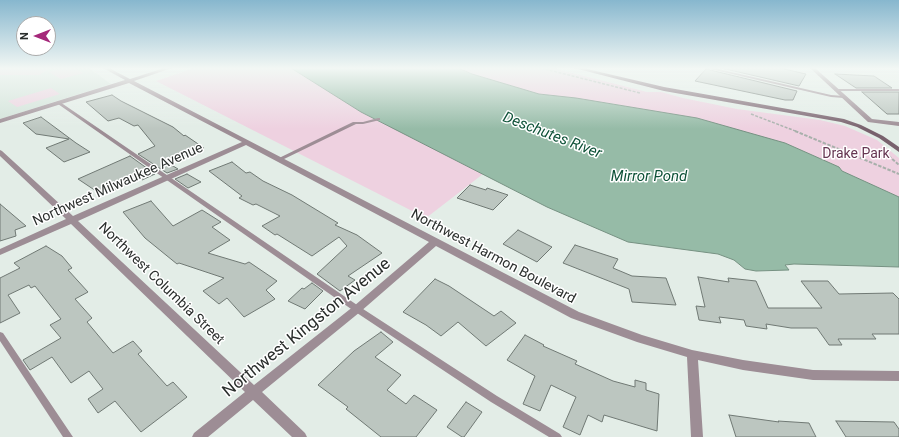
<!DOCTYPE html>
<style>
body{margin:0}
#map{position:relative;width:899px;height:437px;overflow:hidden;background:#e3ede7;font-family:Roboto,sans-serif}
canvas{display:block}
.north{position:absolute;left:16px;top:16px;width:40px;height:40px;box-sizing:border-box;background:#fff;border:1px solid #aaabab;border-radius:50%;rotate:270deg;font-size:11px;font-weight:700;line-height:16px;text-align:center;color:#2a2e2c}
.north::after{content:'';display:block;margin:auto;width:14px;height:18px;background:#a5287a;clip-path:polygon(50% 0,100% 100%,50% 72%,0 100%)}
</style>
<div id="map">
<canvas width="899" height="437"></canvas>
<div class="north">N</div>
</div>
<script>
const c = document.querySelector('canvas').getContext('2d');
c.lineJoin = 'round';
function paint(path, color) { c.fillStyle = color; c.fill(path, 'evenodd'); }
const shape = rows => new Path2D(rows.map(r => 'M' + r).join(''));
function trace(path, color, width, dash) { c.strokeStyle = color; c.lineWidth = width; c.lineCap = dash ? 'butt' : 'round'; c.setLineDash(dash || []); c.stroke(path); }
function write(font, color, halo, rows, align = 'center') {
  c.font = font + ' Roboto,sans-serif'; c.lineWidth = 3; c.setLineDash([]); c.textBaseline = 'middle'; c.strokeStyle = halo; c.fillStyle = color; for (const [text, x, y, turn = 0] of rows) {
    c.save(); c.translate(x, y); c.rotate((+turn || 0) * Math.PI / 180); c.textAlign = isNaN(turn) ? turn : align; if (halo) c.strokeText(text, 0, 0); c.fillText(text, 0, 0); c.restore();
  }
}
paint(shape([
 [0,68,89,68,111,84,0,119]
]), '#d2e3d9');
paint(shape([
 [0,68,50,68,39,75,0,75],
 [63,68,75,68,83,73,61,79,49,72],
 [194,68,291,68,361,112,483,174,426,218,156,81],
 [458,68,553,68,647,92,661,92,683,98,737,109,820,120,845,126,877,140,899,158,899,197,842,171,839,167,785,143,615,104,539,94,472,74],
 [51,88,60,94,17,107,8,101]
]), '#eed1e0');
const water = shape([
 [291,68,458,68,472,74,539,94,576,98,697,118,785,143,839,167,842,171,899,197,899,267,794,264,785,265,789,270,756,271,745,269,734,260,718,254,628,242,547,207,361,112,291,68]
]);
paint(water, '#96bba7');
trace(water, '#769182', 1);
const building = shape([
 [721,68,780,68,806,74,799,86,721,68],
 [706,69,797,91,793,100,785,100,695,81,706,69],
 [835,74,874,76,892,88,856,88,835,74],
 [862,92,899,92,899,114,887,114,862,92],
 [112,95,121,101,173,127,184,136,185,135,204,148,168,163,178,169,167,173,138,154,155,146,138,125,134,126,119,118,108,121,86,102,112,95],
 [41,117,76,143,90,152,64,162,46,148,69,139,36,134,23,123,41,117],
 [130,156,155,174,142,180,140,178,102,195,78,179,130,156],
 [232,162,246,173,250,172,263,181,292,195,338,223,335,225,357,235,382,253,348,276,355,280,340,291,317,274,347,246,339,237,312,256,277,234,275,235,262,226,280,216,256,204,253,205,239,198,242,196,209,171,232,162],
 [187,174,201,182,188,188,175,179,187,174],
 [470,185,486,190,487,188,508,195,493,210,457,198,470,185],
 [151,201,173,226,202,210,221,222,212,227,230,240,208,253,245,264,249,262,277,281,266,290,275,299,244,317,227,298,219,304,203,291,224,278,179,263,177,264,145,238,123,212,151,201],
 [0,204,26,226,15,230,16,236,0,241,0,204],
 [518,230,552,247,537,262,503,244,518,230],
 [575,245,618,259,613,268,632,276,666,278,676,305,632,302,629,289,563,263,575,245],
 [46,246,62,256,72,268,68,270,88,292,75,299,92,318,87,322,113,353,133,341,142,351,138,354,167,386,173,382,187,397,141,432,115,401,98,413,88,399,103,389,89,371,71,383,52,357,30,370,23,360,61,338,50,325,61,319,35,286,31,288,29,285,8,295,20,313,0,323,0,278,20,268,14,263,46,246],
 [698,277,729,282,728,278,756,281,768,308,822,308,801,281,828,281,839,294,893,293,899,299,899,334,872,334,876,339,838,339,842,345,829,345,817,328,791,328,766,324,767,329,746,326,744,320,719,317,721,323,699,320,696,306,705,307,698,277],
 [435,279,449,286,494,316,501,311,516,323,486,346,458,322,441,336,426,325,403,312,435,279],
 [312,283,323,291,305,309,288,301,302,288,304,289,312,283],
 [381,332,393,342,375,357,401,375,387,390,406,404,414,395,437,410,416,437,381,437,346,409,348,407,318,385,354,351,381,332],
 [525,335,544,345,543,346,577,361,575,364,613,381,635,387,635,380,646,383,646,390,659,394,657,431,604,415,602,422,588,415,580,435,563,427,576,397,551,385,540,411,523,404,535,376,507,360,525,335],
 [466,402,482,412,464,437,462,437,447,427,466,402],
 [729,415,779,422,778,421,809,423,816,437,736,437,729,415],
 [836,421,894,422,899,429,899,437,846,437,836,421]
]);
paint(building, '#bcc6c0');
trace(building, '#707974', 1);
trace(shape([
 [541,68,640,93],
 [751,114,798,132]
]), '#a8b0ab', 1.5, [3, 1.5]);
trace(shape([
 [795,131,899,174],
 [881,149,899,165]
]), '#a8b0ab', 2, [3.5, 1.5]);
paint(shape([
 [706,68,714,68,831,95,844,96,846,97,844,98,831,97,706,68],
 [835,89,899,89,899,91,836,91,834,90,835,89],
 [58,102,60,102,360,307,497,396,560,434,562,437,549,437,491,402,354,311,58,104,58,102],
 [378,118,380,118,380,120,363,124,356,124,282,160,278,160,277,159,353,122,363,122,378,118],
 [0,332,3,333,73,437,63,437,0,341,0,332]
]), '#9d8d95');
paint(shape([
 [103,68,109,68,130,79,164,68,172,68,134,81,579,312,642,335,692,350,743,360,813,370,899,371,899,381,813,380,743,370,698,360,703,437,691,437,687,357,637,342,571,318,436,246,360,312,262,392,305,433,307,437,292,437,253,400,208,437,192,437,194,433,245,392,71,224,0,255,0,249,66,219,0,156,0,150,2,151,73,216,242,142,129,83,0,123,0,119,125,80,103,68],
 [246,145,429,242,354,306,254,385,78,221,246,145],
 [810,68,815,68,872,119,899,122,899,126,868,122,810,68]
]), '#9d8d95');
paint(shape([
 [574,68,583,68,664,87,844,119,861,125,883,136,899,147,899,152,879,138,857,127,841,122,664,91,574,68]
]), '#78616d');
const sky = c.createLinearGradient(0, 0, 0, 129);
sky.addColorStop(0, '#87b7ce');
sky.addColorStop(0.53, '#f2f7f4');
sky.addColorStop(1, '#f2f7f400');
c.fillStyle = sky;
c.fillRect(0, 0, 899, 129);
write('14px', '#663652', '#fff', [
 ["Drake Park",856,154]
]);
write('14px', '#2a2e2c', '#fff', [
 ["Northwest Milwaukee Avenue",118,185,-24],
 ["Northwest Harmon Boulevard",493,257,28],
 ["Northwest Columbia Street",161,284,44]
]);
write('italic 15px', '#0d5137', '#fff', [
 ["Deschutes River",552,136,21],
 ["Mirror Pond",649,177]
]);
write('17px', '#2a2e2c', '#fff', [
 ["Northwest Kingston Avenue",307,328,-39]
]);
</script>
